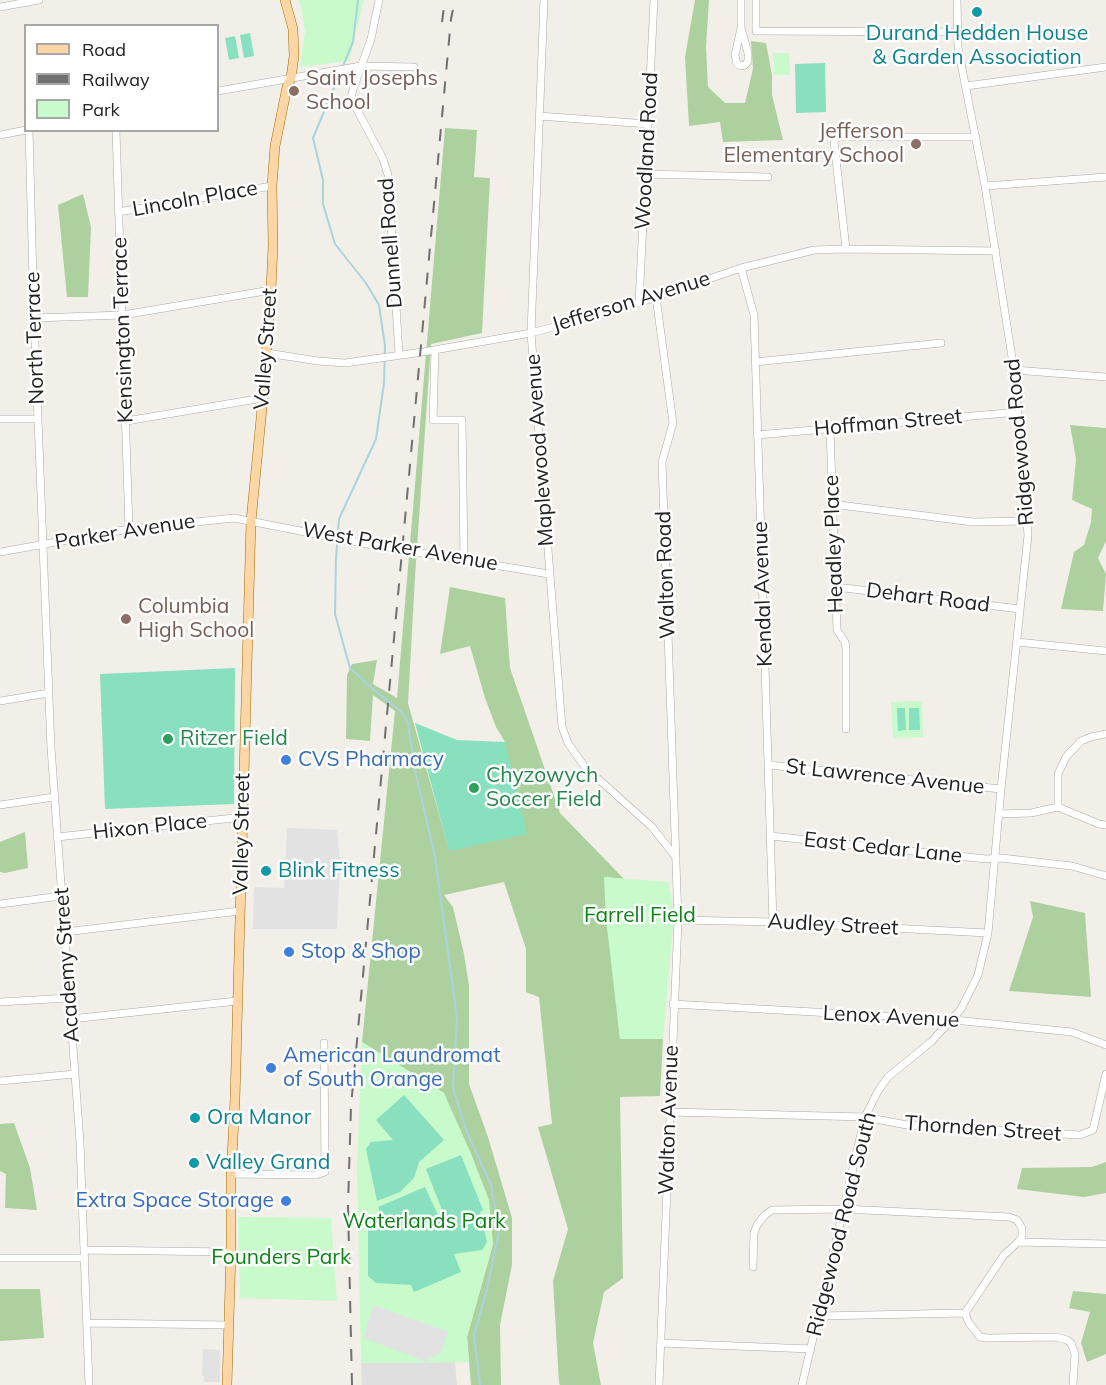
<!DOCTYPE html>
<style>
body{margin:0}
#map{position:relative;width:1106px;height:1385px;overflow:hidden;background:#f2efe9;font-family:Mulish,sans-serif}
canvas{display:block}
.legend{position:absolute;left:24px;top:24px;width:195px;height:108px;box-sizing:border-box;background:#fff;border:2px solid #a7a7a7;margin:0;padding:8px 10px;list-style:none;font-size:18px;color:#222}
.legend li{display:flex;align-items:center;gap:12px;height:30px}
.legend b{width:30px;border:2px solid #a7a7a7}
</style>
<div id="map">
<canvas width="1106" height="1385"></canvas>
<ul class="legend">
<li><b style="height:8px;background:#fcd6a4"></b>Road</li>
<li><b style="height:8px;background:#707070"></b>Railway</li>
<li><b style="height:16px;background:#c8facc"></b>Park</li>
</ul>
</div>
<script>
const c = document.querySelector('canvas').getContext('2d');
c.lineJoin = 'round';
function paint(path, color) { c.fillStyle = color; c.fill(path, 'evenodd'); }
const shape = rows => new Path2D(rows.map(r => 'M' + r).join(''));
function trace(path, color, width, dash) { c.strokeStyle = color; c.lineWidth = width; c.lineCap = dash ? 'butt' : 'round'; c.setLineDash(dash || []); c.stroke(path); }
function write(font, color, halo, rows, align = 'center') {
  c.font = font + ' Mulish,sans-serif'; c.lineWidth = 5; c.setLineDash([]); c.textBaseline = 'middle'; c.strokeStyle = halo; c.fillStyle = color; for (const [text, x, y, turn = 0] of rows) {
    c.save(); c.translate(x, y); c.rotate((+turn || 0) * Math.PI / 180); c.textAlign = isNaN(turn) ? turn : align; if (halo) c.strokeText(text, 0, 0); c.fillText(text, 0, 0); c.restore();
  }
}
paint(shape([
 [455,1362,457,1385,362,1385,361,1363]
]), '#e0dfdf');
paint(shape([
 [695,0,709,0,706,47,708,87,725,103,745,103,753,69,751,41,766,43,772,75,772,95,783,140,723,142,720,122,689,126,685,57],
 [445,128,477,130,474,177,490,178,482,333,431,344,415,577,408,703,449,850,505,742,496,727,485,698,470,646,440,654,450,587,505,598,510,668,560,813,624,879,605,877,620,1039,663,1039,660,1096,620,1097,623,1278,604,1292,593,1343,601,1385,560,1385,559,1383,553,1281,568,1229,538,1127,552,1124,539,997,526,992,526,949,504,882,444,895,453,907,464,954,469,986,469,1084,488,1137,512,1218,512,1265,500,1325,501,1385,471,1385,467,1337,493,1244,444,1093,362,1042,395,711,373,695,370,741,346,739,347,675,352,664,377,660,373,684,397,698],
 [83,194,91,227,88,297,67,297,58,205],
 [1070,425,1106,428,1106,541,1098,558,1106,574,1103,611,1061,609,1074,552,1084,545,1091,522,1092,509,1072,500,1076,459],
 [25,832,28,868,5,873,0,872,0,842],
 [1030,901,1085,913,1091,997,1009,991,1033,917],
 [14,1123,30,1168,37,1210,5,1208,6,1174,0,1171,0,1124],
 [1106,1162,1106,1193,1084,1197,1017,1189,1022,1168,1092,1167],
 [0,1289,40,1289,44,1338,0,1341],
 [1073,1291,1106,1294,1106,1354,1087,1362,1081,1343,1090,1312,1069,1308]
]), '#add19e');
paint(shape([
 [298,0,364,0,349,61,300,67,305,32,301,6],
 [773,53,789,53,790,75,774,75],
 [922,701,923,737,893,738,891,702],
 [604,877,669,882,674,915,663,1039,620,1039,606,919],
 [362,1042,444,1093,472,1156,489,1200,493,1244,467,1337,469,1362,361,1363,357,1165],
 [238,1217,331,1218,337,1301,240,1298]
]), '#c8facc');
paint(shape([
 [250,33,254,56,244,58,240,35],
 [235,36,239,58,229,60,225,38],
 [825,63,826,112,796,113,795,64],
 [235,668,234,804,105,809,100,674],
 [897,708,905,708,906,730,898,731],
 [909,708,919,708,920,730,909,730],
 [415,723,457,740,505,742,527,834,449,851],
 [404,1095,444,1140,419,1162,414,1178,400,1192,377,1201,366,1149,371,1142,393,1140,376,1120],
 [461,1155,483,1210,480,1212,487,1242,482,1250,454,1254,461,1272,414,1292,411,1285,376,1283,368,1276,368,1228,387,1230,378,1207,425,1187,438,1215,442,1210,426,1169]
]), '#88e0be');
paint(shape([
 [287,828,337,830,340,862,337,929,253,929,254,887,284,888],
 [373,1305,448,1332,440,1354,429,1358,427,1362,364,1338],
 [203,1349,220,1350,220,1382,204,1382,204,1376,202,1376]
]), '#e2e2e2');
trace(shape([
 [343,66,353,42,358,0],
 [341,71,313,138,323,180,323,204,335,244,366,283,379,305,385,346,384,383,376,439,339,519,336,558,335,614,350,668,374,690,402,712,408,723,415,770,435,857,457,1018,453,1088,466,1130,491,1185,499,1232,487,1289,474,1335,480,1385]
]), '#aad3df', 2);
const minor = shape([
 [379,0,371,39,353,89,351,98,383,159,388,175,399,355],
 [544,0,531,333,562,727,568,743,585,767,652,827,675,856],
 [741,0,741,28,735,55,737,64,741,66,745,65,748,61,748,53,741,28],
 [756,0,756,31,957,32],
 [0,7,39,0],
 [966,86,1106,67],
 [218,91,361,66,414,67],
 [539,116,648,124],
 [29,130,34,318,51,748,80,1142,89,1385],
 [116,130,129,529],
 [0,135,26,130],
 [646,174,768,177],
 [985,186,1106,177],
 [118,212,272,186],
 [846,249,834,141,838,137,976,137],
 [741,268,754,315,773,922],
 [656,297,673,423,662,462,678,920,659,1385],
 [639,303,654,0],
 [34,318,123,315,271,290],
 [435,350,433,420,462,420,464,559],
 [267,353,318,361,345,363,423,352,531,333,615,311,741,268,814,250,846,249,996,251],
 [755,362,941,343],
 [1014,370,1106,377],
 [0,419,38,419],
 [126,421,263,398],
 [830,428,837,630,845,642,846,649,846,729],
 [757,435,1018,412],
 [832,504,973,522,1028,521],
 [0,552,129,529,234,518,372,545,549,574],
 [836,587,1020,609],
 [1017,642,1106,651],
 [0,701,49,693],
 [769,765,1001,789],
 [0,805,54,797],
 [1058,807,1058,774,1066,757,1081,741,1091,737,1106,734],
 [999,814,1031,813,1058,807,1099,824,1106,825],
 [771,836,986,859,1001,858,1072,866,1106,876],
 [57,837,243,817],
 [0,904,61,896],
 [678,920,773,922,988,933],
 [65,932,240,911],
 [0,1002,69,998],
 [673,1004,954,1020,1072,1032,1106,1045],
 [71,1019,237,1001],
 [0,1081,75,1074],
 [670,1112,865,1117,907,1125,1080,1135,1093,1130,1106,1074],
 [231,1174,316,1175,325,1172,324,1043],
 [85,1250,231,1252],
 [0,1258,85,1258],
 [753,1267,754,1233,757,1225,765,1215,772,1210,844,1209,1009,1217,1017,1220,1022,1228,1022,1237,1018,1242],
 [965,1313,969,1323,980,1337,987,1338,1056,1337,1067,1340,1071,1343,1075,1354,1073,1385],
 [819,1316,965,1313,1004,1255,1018,1242,1106,1244],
 [87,1323,229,1325],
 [661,1343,811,1349],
 [802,1385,865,1117,878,1091,888,1077,932,1041,961,1009,978,975,988,933,1001,789,1028,535,1014,370,985,186,958,48,957,0]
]);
const major = shape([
 [227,1385,231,1252,231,1177,235,1099,251,521,263,398,271,290,273,245,272,186,275,146,287,87,291,78,294,56,293,29,285,0]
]);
trace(minor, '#a9a9a9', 8);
trace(major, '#a06b00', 10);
trace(minor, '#fff', 7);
trace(major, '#fcd6a4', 9);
trace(shape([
 [442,22,445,0],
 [352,1385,348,1206,351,1106,451,19,455,0]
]), '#707070', 2, [12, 12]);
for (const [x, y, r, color] of [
 [977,12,6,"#0f9aa8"],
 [294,91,6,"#8d6e63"],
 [916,144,6,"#8d6e63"],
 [126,619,6,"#8d6e63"],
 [168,739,6,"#2e9e5b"],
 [286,760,6,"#3f7fe0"],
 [474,788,6,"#2e9e5b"],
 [266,871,6,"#0f9aa8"],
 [289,952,6,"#3f7fe0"],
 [271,1068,6,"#3f7fe0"],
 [195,1118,6,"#0f9aa8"],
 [194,1163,6,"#0f9aa8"],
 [286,1201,6,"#3f7fe0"]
]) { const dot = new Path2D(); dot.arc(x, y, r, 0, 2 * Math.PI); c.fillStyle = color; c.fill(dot); trace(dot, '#fff', 2); }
write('21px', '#0d838f', '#fff', [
 ["Durand Hedden House",977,34,"center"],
 ["& Garden Association",977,58,"center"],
 ["Blink Fitness",278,871],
 ["Ora Manor",207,1118],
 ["Valley Grand",206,1163]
], 'left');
write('21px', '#785e54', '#fff', [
 ["Saint Josephs",306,79],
 ["School",306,103],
 ["Jefferson",904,132,"right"],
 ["Elementary School",904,156,"right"],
 ["Columbia",138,607],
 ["High School",138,631]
], 'left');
write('21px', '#222', '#fff', [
 ["Woodland Road",647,151,-87],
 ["Lincoln Place",195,199,-10],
 ["Dunnell Road",391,243,-94],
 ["Jefferson Avenue",631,302,-17],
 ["Kensington Terrace",123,330,-92],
 ["North Terrace",35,338,-92],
 ["Valley Street",266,349,-86],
 ["Hoffman Street",888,423,-5],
 ["Ridgewood Road",1020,442,-95],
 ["Maplewood Avenue",540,450,-94],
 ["Parker Avenue",125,532,-9],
 ["Headley Place",834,544,-92],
 ["West Parker Avenue",400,547,10],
 ["Walton Road",666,575,-92],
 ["Kendal Avenue",763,594,-92],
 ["Dehart Road",928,598,7],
 ["St Lawrence Avenue",885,777,6],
 ["Hixon Place",150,827,-6],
 ["Valley Street",242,834,-89],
 ["East Cedar Lane",883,848,6],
 ["Audley Street",833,925,3],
 ["Academy Street",67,965,-94],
 ["Lenox Avenue",891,1017,3],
 ["Walton Avenue",669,1120,-88],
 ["Thornden Street",983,1129,4],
 ["Ridgewood Road South",842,1224,-76]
]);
write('21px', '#27864d', '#fff', [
 ["Ritzer Field",180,739],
 ["Chyzowych",486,776],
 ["Soccer Field",486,800]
], 'left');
write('21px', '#366cbe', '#fff', [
 ["CVS Pharmacy",298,760],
 ["Stop & Shop",301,952],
 ["American Laundromat",283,1056],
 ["of South Orange",283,1080],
 ["Extra Space Storage",274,1201,"right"]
], 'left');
write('21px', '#0c8416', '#fff', [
 ["Farrell Field",640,916],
 ["Waterlands Park",424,1222],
 ["Founders Park",281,1258]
]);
</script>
